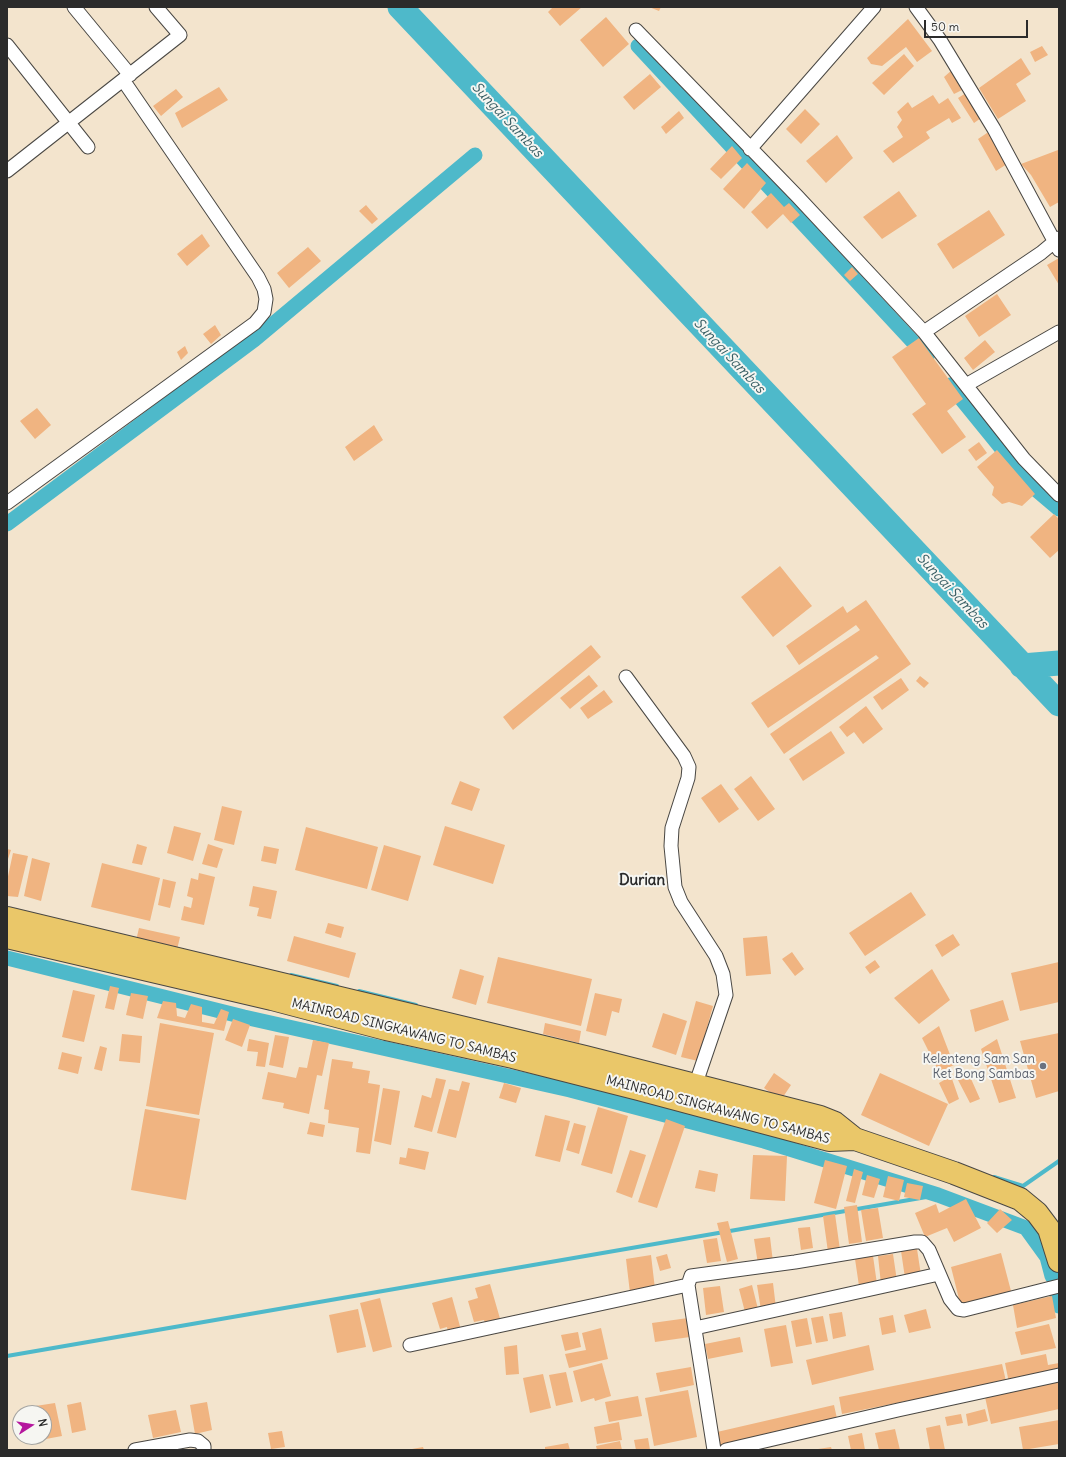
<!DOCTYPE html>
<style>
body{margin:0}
#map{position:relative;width:1066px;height:1457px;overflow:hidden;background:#f3e4cd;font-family:Delius,sans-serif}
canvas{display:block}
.frame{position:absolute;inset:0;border:8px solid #2b2b2b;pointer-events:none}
.north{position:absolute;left:12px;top:1405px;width:40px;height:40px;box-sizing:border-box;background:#f6f6f2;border:1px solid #a5a5a2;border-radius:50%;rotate:78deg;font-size:11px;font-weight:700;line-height:16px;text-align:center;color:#2b2b2b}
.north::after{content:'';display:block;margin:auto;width:14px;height:18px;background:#b5179e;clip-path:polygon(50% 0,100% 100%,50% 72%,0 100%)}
.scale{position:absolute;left:924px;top:20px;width:104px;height:18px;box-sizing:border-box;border:2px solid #2b2b2b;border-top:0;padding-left:5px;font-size:12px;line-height:14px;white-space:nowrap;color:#2b2b2b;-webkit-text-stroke:3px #f6f6f2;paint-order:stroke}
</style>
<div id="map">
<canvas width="1066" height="1457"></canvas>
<div class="frame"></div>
<div class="north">N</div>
<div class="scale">50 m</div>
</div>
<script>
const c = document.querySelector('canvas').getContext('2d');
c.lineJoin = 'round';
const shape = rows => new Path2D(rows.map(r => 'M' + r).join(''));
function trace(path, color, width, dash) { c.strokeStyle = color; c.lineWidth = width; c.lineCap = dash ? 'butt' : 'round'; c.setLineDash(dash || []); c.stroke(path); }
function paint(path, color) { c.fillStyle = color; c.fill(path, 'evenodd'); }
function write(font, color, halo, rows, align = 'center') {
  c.font = font + ' Delius,sans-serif'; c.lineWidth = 4; c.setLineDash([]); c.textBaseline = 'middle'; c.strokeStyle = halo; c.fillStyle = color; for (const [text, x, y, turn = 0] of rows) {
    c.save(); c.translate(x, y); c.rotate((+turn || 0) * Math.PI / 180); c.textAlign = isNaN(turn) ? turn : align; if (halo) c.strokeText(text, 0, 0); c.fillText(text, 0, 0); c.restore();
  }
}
trace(shape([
 [291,975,337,986],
 [359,991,416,1005],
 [994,1177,1023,1186,1059,1161],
 [7,1356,938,1195]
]), '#4eb9ca', 4);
trace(shape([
 [638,46,927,357],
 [950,385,1033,487,1059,509],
 [7,524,254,340,475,155],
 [7,958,244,1017,570,1090,764,1141,938,1195,1026,1228,1047,1257,1052,1276],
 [1057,1298,1059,1306]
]), '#4eb9ca', 15);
trace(shape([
 [400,7,1059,704],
 [1022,666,1059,663]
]), '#4eb9ca', 25);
paint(shape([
 [553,7,582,7,560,26,548,12],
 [649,7,661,7,659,11],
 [606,17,629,44,603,67,580,40],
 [908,19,932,51,917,62,906,47,882,66,871,64,867,58],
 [1042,46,1048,55,1035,62,1030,52],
 [904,54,914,66,884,95,872,83],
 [1021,58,1031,74,1016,84,1026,101,998,119,979,88],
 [952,70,964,89,954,94,944,77],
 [650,74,661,87,634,110,623,97],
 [219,87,228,100,182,128,175,113],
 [176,89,183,97,161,116,153,106],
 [966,93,981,118,974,123,958,98],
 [933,95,939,104,948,98,961,118,952,123,949,118,926,132,930,138,893,163,883,151,903,137,897,127,902,120,897,112,908,102,912,108],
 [805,109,820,124,801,144,786,129],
 [679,111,684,118,666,134,661,127],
 [990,131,1007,164,996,171,978,139],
 [837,135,853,158,826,183,806,161],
 [732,146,742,158,721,179,710,169],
 [1058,150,1059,202,1050,207,1031,175,1021,164],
 [747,163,766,183,744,209,723,189],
 [899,191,917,216,882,239,863,217],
 [771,193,784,207,789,203,800,215,791,223,783,214,767,229,751,212],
 [366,205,378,219,372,224,359,211],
 [989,210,1005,235,953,269,937,244],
 [202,234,210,246,187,266,177,254],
 [308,247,321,261,289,288,277,273],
 [1059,258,1059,285,1047,265],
 [852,267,858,274,850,281,844,275],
 [997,294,1011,315,979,337,965,316],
 [215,325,221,335,211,344,203,334],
 [919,338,963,399,947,411,966,437,942,454,912,414,926,404,892,357],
 [985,340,995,352,973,370,964,358],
 [185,346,188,353,181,360,177,352],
 [37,408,51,425,35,439,20,421],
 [374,425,383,440,354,461,345,447],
 [979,442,987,453,976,461,968,450],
 [997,450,1035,494,1022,506,1009,502,1002,504,992,495,994,487,977,467],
 [1054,514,1059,519,1059,550,1050,558,1030,537],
 [780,566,812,606,773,637,741,597],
 [866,600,911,664,784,754,770,734,879,658,876,655,768,728,751,703,860,630,856,625,799,665,786,646,843,606,847,613],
 [591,645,601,657,513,730,503,717],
 [589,675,598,686,570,709,560,698],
 [920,676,929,683,924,688,916,681],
 [901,678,909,690,882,710,873,697],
 [604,690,613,702,588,719,580,708],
 [866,706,883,729,863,744,854,732,847,737,839,727],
 [831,731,845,753,803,781,789,759],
 [751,776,775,809,758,821,734,789],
 [460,781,480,789,472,811,451,804],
 [721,784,739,809,719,823,701,798],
 [222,806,242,811,234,845,214,840],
 [174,826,201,833,193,861,167,853],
 [445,826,505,845,493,884,433,865],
 [306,827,378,847,367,889,295,870],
 [137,844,147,847,142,865,132,863],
 [208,844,223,849,217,868,202,864],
 [384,845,421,856,408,901,371,890],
 [264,846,279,849,276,864,261,861],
 [7,849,11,850,7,862],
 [13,853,28,856,18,897,7,896,7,881],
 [32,858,50,863,41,901,24,896],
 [102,863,160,878,150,921,91,907],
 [199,873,215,877,204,925,181,920,184,906,191,908,193,898,187,896,191,878,198,880],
 [163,879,176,882,170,908,158,905],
 [253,886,277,891,271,919,257,916,259,908,249,906],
 [911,892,926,915,865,956,849,933],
 [328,923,344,927,341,938,325,933],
 [139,928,180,937,176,954,135,945],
 [953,934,960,945,942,957,935,945],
 [294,936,356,953,349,978,287,961],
 [767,936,771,974,746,976,743,938],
 [792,952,804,969,795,976,782,959],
 [498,957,592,979,581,1026,487,1003],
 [875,960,880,967,870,974,865,967],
 [1059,962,1059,1002,1020,1011,1011,973],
 [460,969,484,976,476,1005,452,998],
 [932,969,950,1000,919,1024,894,998],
 [110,986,119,988,114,1010,105,1008],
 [73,990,95,995,84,1042,62,1037],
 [131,993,148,996,143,1019,126,1015],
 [595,993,622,999,619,1013,612,1011,606,1036,586,1031],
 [1003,1000,1009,1020,975,1032,970,1010],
 [163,1001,176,1003,177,1016,185,1018,191,1004,202,1007,202,1022,214,1024,221,1009,229,1012,224,1031,157,1018],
 [696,1001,713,1006,698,1061,681,1057],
 [663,1013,687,1021,676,1055,652,1047],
 [233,1019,250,1025,242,1047,225,1040],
 [160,1023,214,1033,199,1115,146,1106],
 [545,1023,581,1031,579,1043,543,1034],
 [939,1026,954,1065,939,1072,922,1038],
 [1059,1033,1059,1091,1036,1098,1020,1041],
 [122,1034,142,1036,140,1063,119,1061],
 [275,1035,289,1037,283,1068,269,1065],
 [249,1039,269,1043,265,1067,256,1066,258,1052,247,1051],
 [997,1039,1016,1098,999,1103,981,1049],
 [313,1040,329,1043,322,1076,317,1075,309,1114,283,1108,284,1103,262,1099,268,1072,296,1078,299,1067,307,1068],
 [100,1046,107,1048,102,1071,94,1069],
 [62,1052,82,1057,78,1074,58,1069],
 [332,1059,353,1062,352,1068,370,1071,368,1083,380,1085,370,1154,356,1152,359,1128,328,1123,329,1110,324,1109],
 [968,1072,980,1099,970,1103,958,1080],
 [774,1073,791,1085,781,1100,764,1088],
 [880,1073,948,1104,929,1146,861,1115],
 [951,1076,959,1099,949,1104,939,1083],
 [436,1078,446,1080,432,1132,414,1127,422,1095,431,1098],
 [462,1081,470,1083,456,1138,437,1133,449,1089,459,1091],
 [504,1083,521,1088,516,1103,499,1098],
 [383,1088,400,1091,391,1145,374,1141],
 [598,1107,628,1116,612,1174,581,1165],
 [145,1109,200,1119,186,1200,131,1190],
 [545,1115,570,1121,560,1162,535,1156],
 [666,1119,685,1126,657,1208,638,1202],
 [310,1122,325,1125,323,1137,307,1134],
 [574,1123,586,1126,579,1154,566,1150],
 [408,1148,429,1152,425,1170,399,1164,400,1157,406,1158],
 [630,1150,646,1155,632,1198,616,1192],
 [753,1155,787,1156,785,1201,750,1199],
 [825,1160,847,1166,836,1209,814,1203],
 [854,1169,863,1172,855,1203,846,1201],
 [699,1170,718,1174,715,1192,695,1188],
 [867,1175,880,1179,874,1198,862,1195],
 [888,1176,904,1180,899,1201,883,1197],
 [907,1183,923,1186,920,1200,904,1197],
 [966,1199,981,1228,954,1242,947,1228,925,1237,915,1213,936,1204,939,1213],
 [857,1205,862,1242,849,1244,844,1207],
 [878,1208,883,1238,866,1241,861,1210],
 [1000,1209,1012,1220,997,1233,987,1223],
 [835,1214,840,1250,828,1252,823,1216],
 [728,1221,738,1259,727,1262,717,1223],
 [810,1227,813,1248,801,1250,798,1228],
 [770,1237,773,1262,758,1264,754,1239],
 [717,1238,721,1261,707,1263,703,1240],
 [917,1249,921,1275,905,1278,901,1251],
 [1001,1253,1011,1291,961,1307,951,1267],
 [667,1254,671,1268,660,1271,656,1257],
 [893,1254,897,1281,881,1284,878,1256],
 [651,1255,655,1289,630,1293,626,1259],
 [873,1256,877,1284,859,1286,855,1259],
 [773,1283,776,1308,761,1310,757,1285],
 [490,1284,501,1322,486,1326,484,1320,474,1322,468,1301,478,1298,475,1288],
 [752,1285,758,1309,745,1312,739,1289],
 [720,1286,724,1312,706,1315,703,1288],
 [1052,1296,1056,1318,1017,1328,1013,1305],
 [452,1297,461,1330,448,1333,447,1327,440,1329,432,1303],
 [380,1298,392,1347,373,1352,360,1303],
 [358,1309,366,1347,337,1353,329,1315],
 [926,1309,931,1328,909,1333,904,1315],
 [842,1312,846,1336,833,1339,829,1314],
 [893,1315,896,1332,882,1335,879,1318],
 [823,1316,828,1341,816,1343,811,1318],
 [688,1318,690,1337,655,1342,652,1323],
 [807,1318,812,1344,796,1347,791,1321],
 [1049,1324,1056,1348,1021,1355,1015,1332],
 [786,1325,793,1363,771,1367,764,1329],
 [601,1328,608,1359,569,1368,565,1354,586,1350,582,1333],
 [578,1332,581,1347,565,1351,561,1335],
 [740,1337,743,1352,708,1359,705,1344],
 [517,1345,519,1374,506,1375,504,1347],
 [869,1345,874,1370,812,1385,806,1360],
 [1046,1354,1048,1365,1059,1363,1059,1372,1009,1383,1005,1363],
 [602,1363,611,1396,595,1401,594,1398,581,1402,573,1371],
 [1002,1364,1006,1381,842,1414,839,1397],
 [691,1367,694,1385,660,1392,656,1373],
 [566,1372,573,1402,556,1406,549,1375],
 [543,1374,551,1408,530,1413,523,1378],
 [1059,1381,1059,1409,991,1424,985,1397],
 [688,1390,697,1437,654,1446,645,1398],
 [638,1396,642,1416,609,1422,605,1402],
 [81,1402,86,1430,72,1433,67,1405],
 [207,1402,212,1430,195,1434,190,1405],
 [55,1403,62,1436,35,1441,34,1437,44,1437,44,1413,30,1413,29,1407],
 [834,1405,838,1423,721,1450,717,1432],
 [985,1409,988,1421,968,1426,966,1414],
 [176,1410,181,1432,153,1438,148,1415],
 [961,1414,963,1423,947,1426,945,1417],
 [1059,1420,1059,1444,1023,1450,1019,1427],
 [619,1422,622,1440,597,1444,594,1427],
 [940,1425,945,1450,930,1450,926,1428],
 [895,1429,900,1450,879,1450,875,1433],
 [282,1431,285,1447,271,1449,268,1433],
 [862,1433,865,1450,851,1450,848,1436],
 [648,1438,650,1450,636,1450,634,1440],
 [620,1441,622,1450,597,1450,596,1446],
 [568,1443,570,1450,545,1450,545,1447],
 [423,1447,424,1450,412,1450,412,1449],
 [831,1447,832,1450,818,1450,818,1449]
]), '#f0b481');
const minor = shape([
 [74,7,130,75],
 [916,7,940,40,994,129,1059,250],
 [636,30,797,196,924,332,1024,459,1059,495],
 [7,45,88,147],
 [750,149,874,7],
 [7,171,180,35,156,7],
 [924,332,1041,253,1059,238],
 [966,385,1059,332],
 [7,503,255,323,264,312,266,299,264,289,258,277,123,80],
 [626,677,684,756,689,767,688,778,672,828,671,846,675,887,681,902,716,956,723,974,726,995,695,1086],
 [695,1328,939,1274],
 [410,1345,688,1285],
 [135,1450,190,1440,198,1441,204,1446,204,1450],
 [714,1450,688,1285,691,1276,795,1262,915,1242,922,1242,929,1250,950,1299,958,1309,964,1310,1059,1286],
 [726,1450,898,1410,1059,1375]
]);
const trunk = shape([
 [7,918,585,1057,820,1117,835,1123,855,1139,954,1173,1020,1199,1037,1213,1049,1229,1059,1261],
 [7,937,272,999,386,1029,513,1057,639,1089,829,1140,855,1139]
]);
trace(minor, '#494743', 15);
trace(trunk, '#494743', 24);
trace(minor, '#fff', 13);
trace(trunk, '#eac769', 22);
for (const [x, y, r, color] of [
 [1043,1066,4,"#6b7280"]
]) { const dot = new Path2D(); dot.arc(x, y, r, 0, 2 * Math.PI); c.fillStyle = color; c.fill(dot); trace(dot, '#f6f6f2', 1.5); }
write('13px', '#2b2b2b', '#f6f6f2', [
 ["MAINROAD SINGKAWANG TO SAMBAS",404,1031,14],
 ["MAINROAD SINGKAWANG TO SAMBAS",718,1110,15]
]);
write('13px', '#5b616d', '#f6f6f2', [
 ["Kelenteng Sam San",1035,1059],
 ["Ket Bong Sambas",1035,1074]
], 'right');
write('italic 14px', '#375d63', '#f6f6f2', [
 ["Sungai Sambas",507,120,47],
 ["Sungai Sambas",729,356,47],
 ["Sungai Sambas",952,591,47]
]);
write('bold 15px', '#2b2b2b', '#f6f6f2', [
 ["Durian",642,881]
]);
</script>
